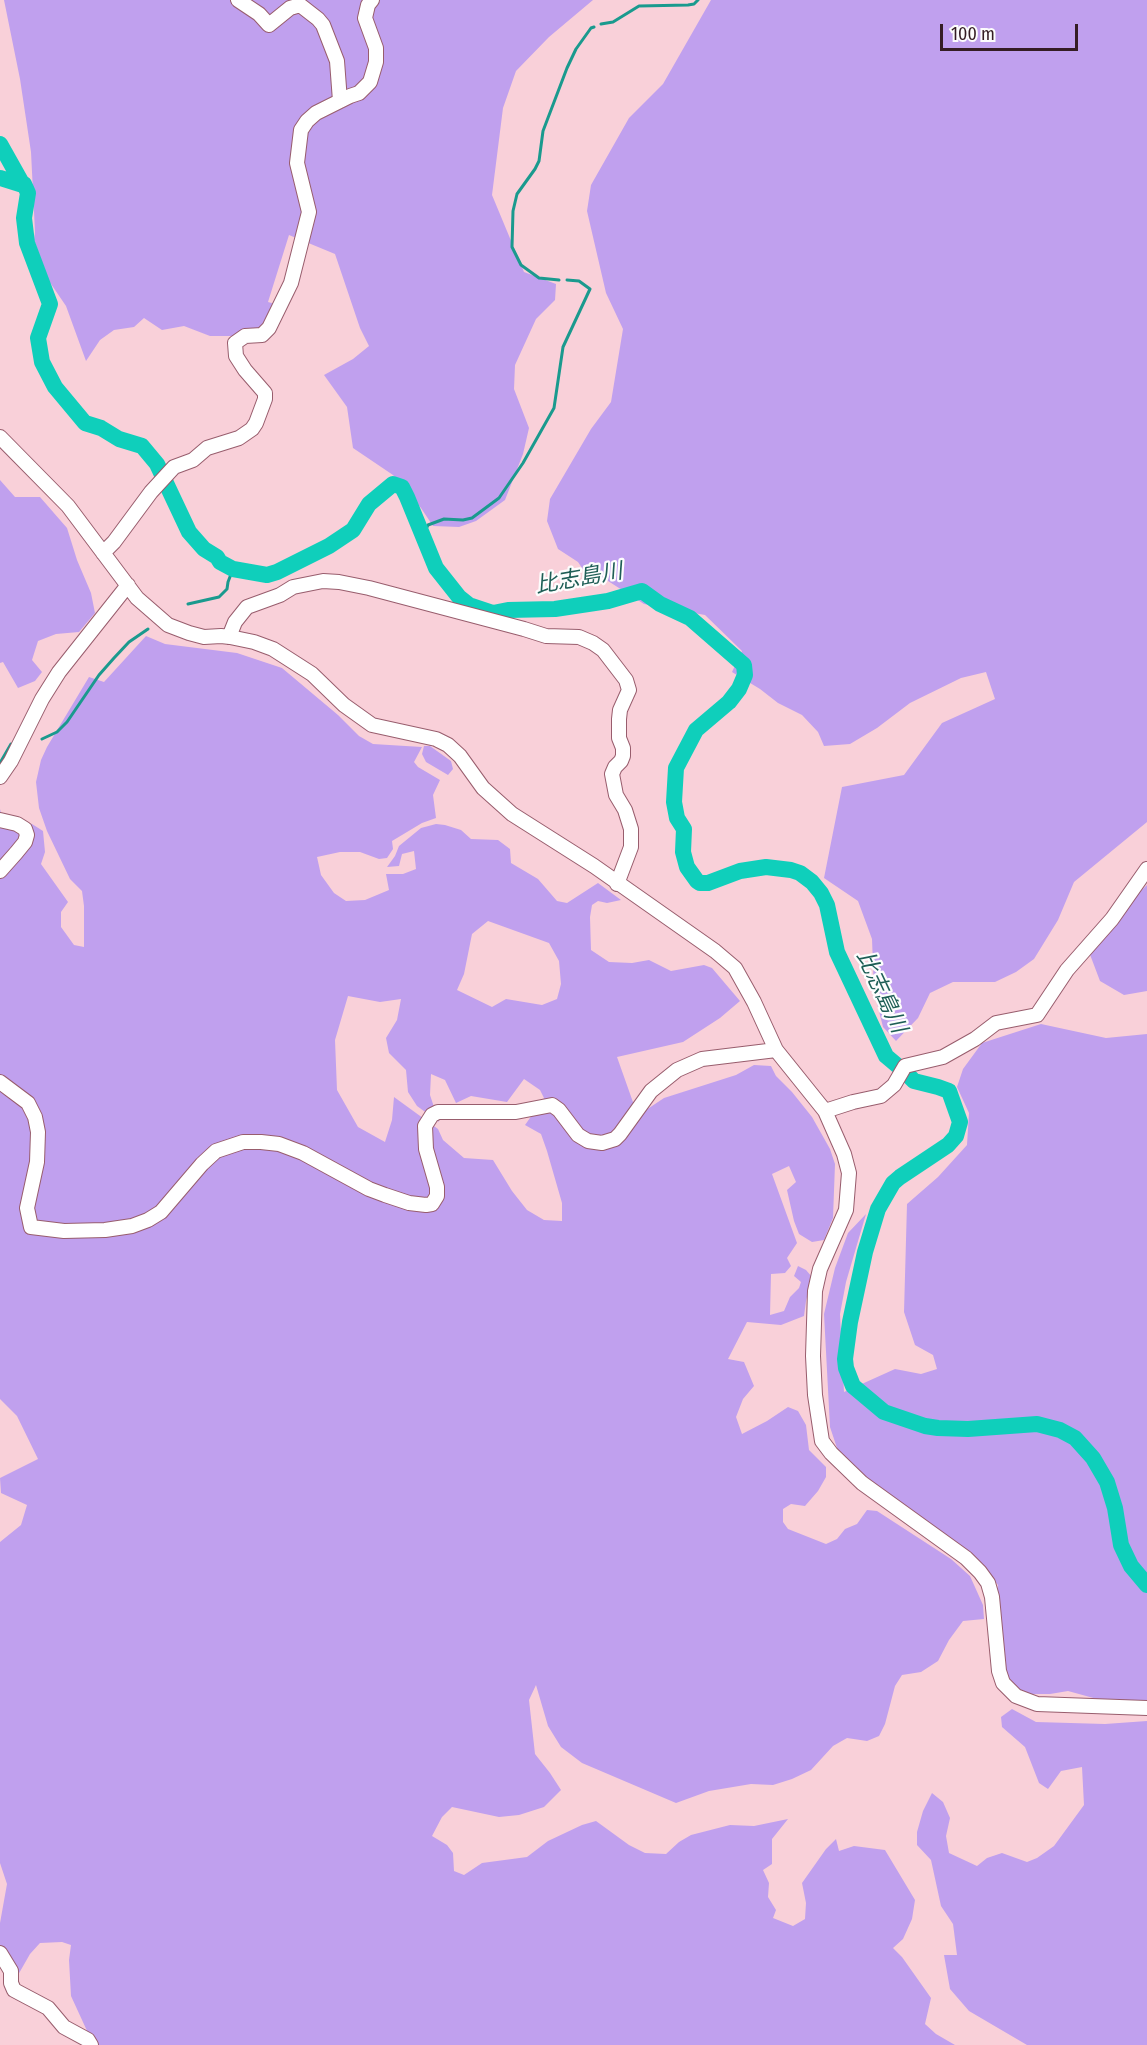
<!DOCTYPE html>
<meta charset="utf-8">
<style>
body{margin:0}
#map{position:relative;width:1147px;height:2045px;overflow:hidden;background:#f9d0d9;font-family:"Fira Sans Condensed",sans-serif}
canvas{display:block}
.scale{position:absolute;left:940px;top:24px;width:138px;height:27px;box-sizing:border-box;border:3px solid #351d24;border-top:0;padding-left:8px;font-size:18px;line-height:21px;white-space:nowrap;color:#351d24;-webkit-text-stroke:4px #fdfdfd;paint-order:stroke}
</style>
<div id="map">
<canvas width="1147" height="2045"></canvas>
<div class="scale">100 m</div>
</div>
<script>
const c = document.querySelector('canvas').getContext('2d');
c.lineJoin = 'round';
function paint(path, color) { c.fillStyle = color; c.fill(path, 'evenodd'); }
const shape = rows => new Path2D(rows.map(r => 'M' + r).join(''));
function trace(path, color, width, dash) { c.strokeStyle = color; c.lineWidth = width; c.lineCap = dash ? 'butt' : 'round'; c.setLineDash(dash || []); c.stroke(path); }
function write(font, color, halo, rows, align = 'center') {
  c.font = font + ' "Fira Sans Condensed","Noto Sans JP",sans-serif'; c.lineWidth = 4.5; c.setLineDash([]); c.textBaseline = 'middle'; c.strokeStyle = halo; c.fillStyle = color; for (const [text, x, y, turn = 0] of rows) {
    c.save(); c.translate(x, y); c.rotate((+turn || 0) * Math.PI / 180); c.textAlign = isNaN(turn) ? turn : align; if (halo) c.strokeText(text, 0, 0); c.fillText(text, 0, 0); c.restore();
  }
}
paint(shape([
 [4,0,593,0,549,37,516,71,503,108,492,195,524,272,556,284,555,300,536,319,515,365,514,389,529,428,523,454,505,500,476,521,459,527,433,526,421,508,393,475,353,448,347,407,324,375,353,359,369,346,360,328,335,254,289,235,268,302,275,304,261,331,233,336,210,336,184,326,162,330,144,318,134,327,114,330,100,340,86,361,66,306,49,281,34,240,35,232,31,152,20,79],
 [711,0,1147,0,1147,822,1074,882,1058,920,1034,959,1016,972,995,982,953,982,930,993,918,1018,896,1041,883,1027,874,991,872,939,858,901,824,878,842,787,904,775,942,723,995,699,986,672,961,678,910,703,877,728,850,744,824,746,818,732,802,715,778,703,760,689,732,672,742,651,705,615,644,604,608,581,584,571,578,562,558,549,547,521,550,499,591,429,611,402,623,329,606,293,587,211,591,185,629,118,663,84],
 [0,480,15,497,40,497,67,528,77,560,91,593,95,613,79,632,56,634,38,641,32,660,42,672,35,681,18,688,3,662,0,663],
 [146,636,165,644,237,653,282,668,338,715,359,736,373,744,422,747,414,762,418,767,440,780,433,795,436,818,422,823,392,841,393,849,387,858,379,859,360,852,340,852,317,857,321,875,334,893,346,901,365,900,389,890,386,874,403,874,416,869,414,851,402,854,399,866,387,867,395,856,399,846,421,828,436,824,445,825,461,830,471,839,498,840,510,849,511,863,538,879,557,901,567,903,598,883,621,900,607,903,598,901,592,905,590,917,591,950,609,962,632,963,649,960,671,971,704,965,712,968,740,1001,720,1018,683,1042,617,1057,634,1105,643,1112,664,1098,736,1075,754,1065,771,1066,776,1076,792,1092,812,1117,830,1149,835,1164,833,1218,824,1240,812,1242,799,1234,794,1221,787,1190,796,1182,789,1166,772,1174,797,1243,787,1258,791,1266,785,1273,771,1274,770,1315,784,1311,790,1297,799,1288,801,1282,794,1276,798,1266,806,1270,812,1277,806,1301,804,1316,781,1325,747,1322,728,1359,744,1362,754,1386,743,1399,736,1417,742,1434,767,1421,788,1407,798,1411,806,1425,809,1450,826,1467,826,1477,818,1491,805,1506,791,1504,783,1509,783,1522,788,1529,826,1544,837,1539,845,1529,857,1524,867,1510,877,1511,951,1559,970,1576,983,1605,984,1619,963,1621,949,1640,938,1661,921,1672,902,1675,895,1686,885,1724,879,1736,867,1741,847,1738,833,1746,811,1770,792,1779,773,1785,751,1784,709,1791,676,1803,582,1763,561,1747,548,1726,536,1685,529,1700,535,1754,550,1773,561,1790,544,1807,519,1815,499,1817,452,1807,442,1817,432,1836,447,1845,453,1853,454,1871,464,1875,482,1863,527,1857,548,1841,582,1825,596,1821,629,1845,645,1853,666,1854,679,1842,691,1835,730,1825,754,1826,788,1819,772,1839,772,1864,763,1870,769,1883,768,1897,776,1910,773,1918,793,1926,805,1919,806,1903,802,1883,826,1849,836,1839,839,1851,854,1846,885,1850,915,1900,912,1919,903,1939,893,1948,902,1957,931,1998,925,2024,936,2034,955,2045,98,2045,97,2041,88,2033,71,1996,69,1960,71,1945,62,1942,40,1943,30,1954,18,1975,6,1959,0,1956,0,1923,7,1884,0,1863,0,1542,21,1525,27,1505,1,1493,0,1478,38,1459,17,1416,0,1399,0,809,2,818,32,824,43,831,45,852,41,864,68,902,61,912,61,927,74,945,84,947,84,906,82,891,70,879,47,831,39,808,36,782,41,760,47,747,89,677,104,682],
 [488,921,549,943,559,961,561,984,557,999,542,1005,506,999,492,1007,457,990,464,974,472,934],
 [348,996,380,1002,401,999,397,1020,386,1038,389,1053,406,1070,408,1092,417,1106,439,1122,430,1095,431,1074,445,1080,456,1103,471,1096,507,1102,524,1079,540,1090,544,1098,525,1125,541,1134,547,1151,562,1203,562,1221,544,1220,527,1210,512,1191,493,1160,464,1158,443,1140,438,1129,394,1097,392,1120,385,1142,358,1127,337,1090,335,1040],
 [424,746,430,746,451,761,453,769,448,775,426,762,422,754],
 [1147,885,1147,991,1124,995,1100,981,1086,944],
 [1041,1024,1106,1038,1147,1034,1147,1703,1108,1702,1068,1691,1050,1694,1031,1694,1020,1690,1008,1677,991,1617,998,1585,986,1571,857,1474,839,1454,830,1427,824,1314,835,1268,848,1233,866,1214,846,1282,840,1314,844,1392,895,1369,921,1374,937,1369,933,1355,915,1345,904,1312,907,1204,938,1177,967,1145,969,1113,957,1087,963,1069,982,1043],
 [1012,1709,1036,1722,1105,1724,1147,1721,1147,2045,1027,2045,969,2011,950,1989,944,1955,957,1955,953,1924,941,1906,931,1860,917,1845,917,1832,923,1811,932,1793,943,1802,950,1818,946,1836,949,1853,977,1866,987,1858,1002,1853,1027,1862,1037,1858,1054,1846,1084,1805,1082,1767,1061,1771,1048,1789,1039,1783,1025,1747,1002,1727,1001,1717]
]), '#c0a0ee');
trace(shape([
 [601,24,613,22,639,6,688,5,694,4,698,0],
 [559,280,539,278,521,265,512,247,513,211,517,194,535,169,539,161,543,131,567,68,576,49,591,28,594,27],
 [423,535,428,525,444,519,463,520,472,518,499,498,523,463,554,408,563,347,590,289,579,281,567,280],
 [188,604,219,597,227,589,228,582,233,569],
 [42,739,57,732,67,722,99,675,114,658,129,642,148,629],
 [0,763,11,744]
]), '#1a9a8e', 3);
trace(shape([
 [0,144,23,185,24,184,28,193,24,218,27,243,50,304,38,338,42,362,55,387,85,423,101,428,119,439,142,446,157,464,189,532,204,549,217,557,220,562,233,569,267,575,277,572,329,546,353,530,369,504,393,484,402,487,407,497,436,568,459,597,469,605,493,613,508,610,555,609,608,601,642,591,660,604,690,618,744,665,745,675,739,689,729,702,696,730,676,768,674,802,677,818,684,829,683,852,687,867,697,881,700,883,708,883,740,871,766,867,791,870,800,873,812,882,821,893,827,905,837,952,886,1056,905,1072,914,1081,938,1087,949,1091,960,1122,956,1136,948,1145,900,1177,893,1183,878,1209,865,1252,850,1322,845,1359,846,1368,853,1386,884,1412,925,1426,938,1428,968,1429,1037,1424,1060,1430,1075,1438,1093,1458,1107,1482,1115,1508,1121,1545,1131,1566,1147,1585],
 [0,178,23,185]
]), '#0fcfbb', 16);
const minor = shape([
 [238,0,259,14,269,25,290,8,300,5,318,19,323,25,337,61,340,101],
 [0,437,68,506,137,598,168,625,189,633,204,637,221,636,230,637,254,642,273,649,312,674,344,705,372,725,436,739,448,745,460,756,483,788,512,814,594,866,715,951,735,968,754,1002,776,1050,825,1111,844,1154,849,1173,846,1210,820,1269,815,1291,813,1356,815,1395,822,1441,831,1453,862,1483,966,1558,980,1572,988,1583,992,1597,999,1671,1003,1683,1016,1696,1037,1704,1147,1708],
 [103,553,114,542,151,492,174,467,193,460,207,448,239,438,252,429,256,423,265,399,265,393,245,370,236,356,235,343,245,336,262,335,269,328,291,283,309,212,297,163,301,130,307,121,316,113,350,96,359,93,370,82,376,62,376,48,365,18,368,5,372,0],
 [229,637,235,622,247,607,280,595,293,587,323,581,339,582,369,588,524,629,546,636,579,637,593,643,603,650,626,680,629,690,620,710,619,719,619,738,623,748,623,756,621,761,615,767,612,774,616,795,625,810,631,829,631,847,617,884],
 [0,777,11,761,42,699,59,672,128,585],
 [0,820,17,824,25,829,27,835,25,842,16,853,0,871],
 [0,1082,28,1103,35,1117,38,1132,37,1162,27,1208,31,1227,64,1231,105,1230,132,1226,148,1220,161,1212,202,1164,216,1151,243,1142,261,1142,279,1144,303,1153,369,1189,385,1195,409,1203,426,1205,432,1204,437,1196,437,1187,426,1149,425,1126,432,1115,438,1112,516,1112,552,1105,559,1110,578,1135,588,1141,602,1143,615,1139,620,1134,651,1091,677,1070,702,1059,776,1050],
 [825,1111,853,1102,881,1096,894,1085,905,1066,943,1057,975,1039,996,1023,1037,1015,1067,970,1112,919,1147,869],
 [0,1953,11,1971,11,1983,14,1990,48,2008,64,2027,88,2040,91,2045]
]);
trace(minor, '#985d6d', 16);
trace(minor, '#fff', 14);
write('italic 22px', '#1e5e56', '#fdfdfd', [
 ["比志島川",579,579,-10],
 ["比志島川",881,992,65]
]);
</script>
